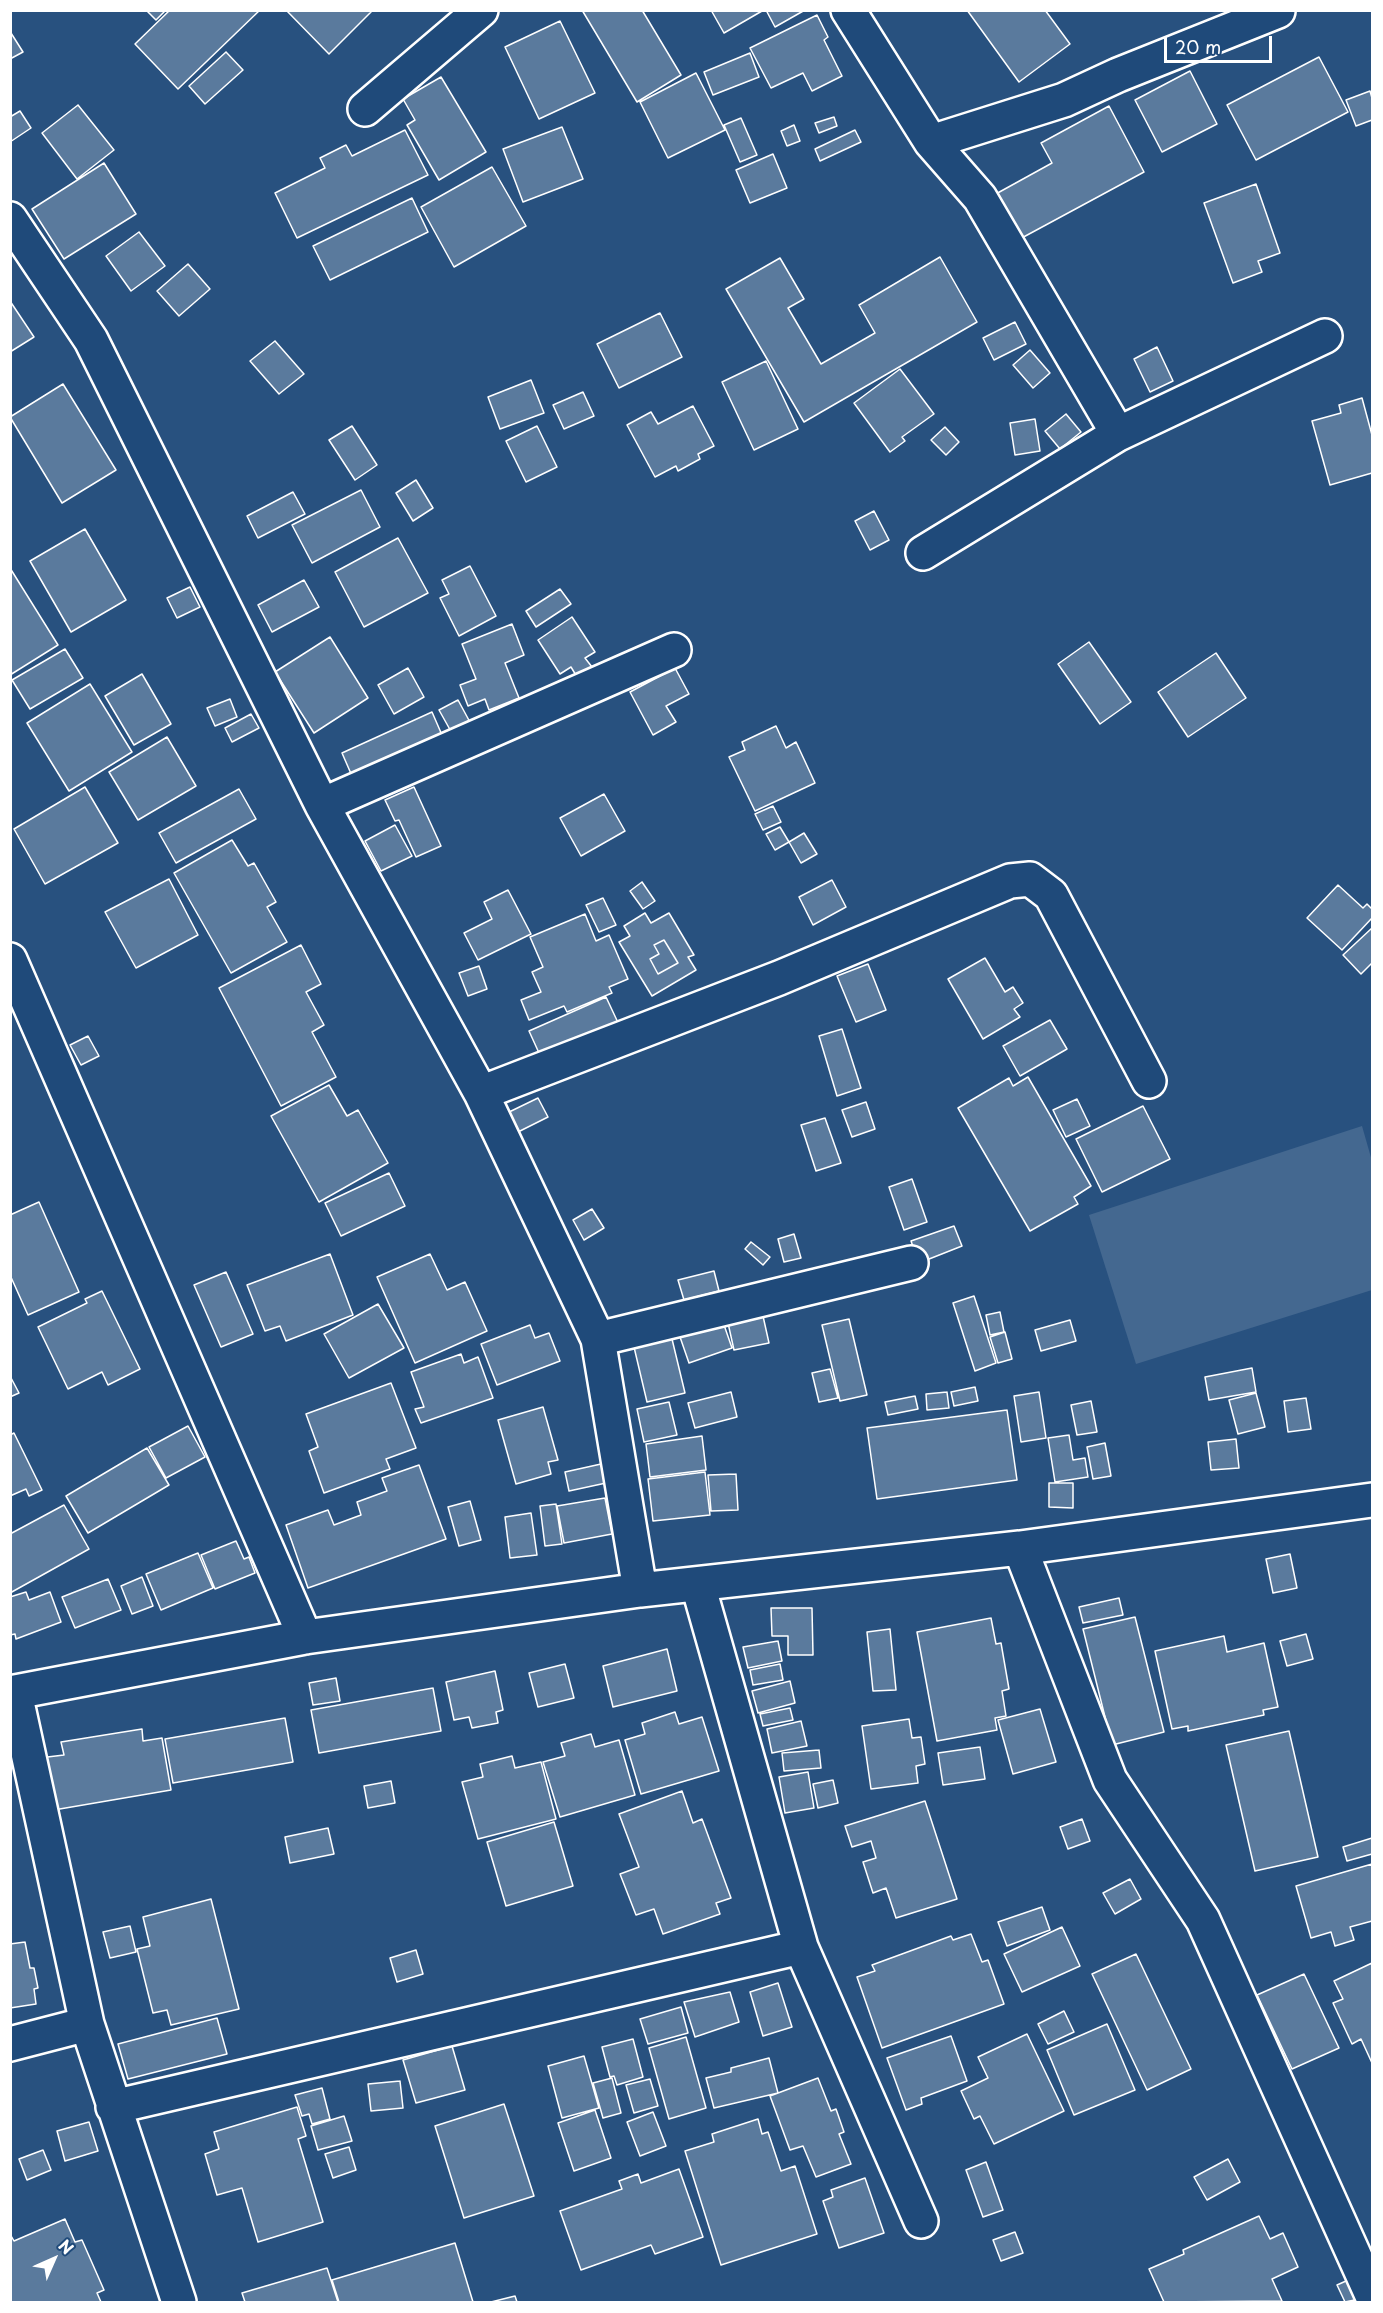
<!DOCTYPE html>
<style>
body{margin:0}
#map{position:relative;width:1383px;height:2313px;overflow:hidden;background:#28517f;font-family:"Playpen Sans",sans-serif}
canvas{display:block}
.frame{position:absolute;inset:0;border:12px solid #fff;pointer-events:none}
.north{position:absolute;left:24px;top:2229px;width:60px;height:60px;-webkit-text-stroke:4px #1f4a7a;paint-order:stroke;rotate:45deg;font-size:16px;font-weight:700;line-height:24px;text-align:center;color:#fff}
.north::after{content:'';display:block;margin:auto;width:21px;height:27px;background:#fff;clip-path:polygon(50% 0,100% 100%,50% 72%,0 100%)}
.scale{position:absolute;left:1164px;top:36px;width:108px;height:27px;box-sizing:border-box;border:3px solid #fff;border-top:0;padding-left:8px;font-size:18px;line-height:21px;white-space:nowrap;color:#fff;-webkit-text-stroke:4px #1f4a7a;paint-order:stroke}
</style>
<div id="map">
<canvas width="1383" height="2313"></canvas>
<div class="frame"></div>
<div class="north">N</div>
<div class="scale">20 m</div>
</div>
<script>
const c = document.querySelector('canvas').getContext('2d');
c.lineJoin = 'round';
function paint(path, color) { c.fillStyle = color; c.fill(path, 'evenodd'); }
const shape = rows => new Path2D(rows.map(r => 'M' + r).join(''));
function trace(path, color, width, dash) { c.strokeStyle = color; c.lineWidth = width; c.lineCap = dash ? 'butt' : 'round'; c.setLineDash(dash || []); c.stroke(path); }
paint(shape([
 [1362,1126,1372,1161,1372,1290,1136,1364,1089,1215]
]), '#446890');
const building = shape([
 [146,10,166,10,156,20,146,10],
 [170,10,260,10,178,89,135,44,170,10],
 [286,10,369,10,371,12,329,54,286,10],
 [582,10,642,10,681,75,637,102,582,10],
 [711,10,762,10,762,11,724,33,711,10],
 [766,10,805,10,775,27,766,10],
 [967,10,1045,10,1070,44,1019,82,967,10],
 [817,15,828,37,824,40,842,76,812,91,803,73,771,88,750,48,817,15],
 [560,21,595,93,539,119,505,47,560,21],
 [11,33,23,52,10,59,10,34,11,33],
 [226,52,243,70,205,104,189,86,226,52],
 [750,53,759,77,713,95,704,72,750,53],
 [1319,57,1348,112,1256,160,1227,105,1319,57],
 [1190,71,1217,124,1162,152,1135,100,1190,71],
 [696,73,725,130,668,158,640,102,696,73],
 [441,77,486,152,439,180,407,125,415,120,403,99,441,77],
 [1370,91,1372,98,1372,120,1356,126,1346,100,1370,91],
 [78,105,114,150,77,179,42,133,78,105],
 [1109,106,1144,172,1018,240,994,195,1052,163,1041,143,1109,106],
 [20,111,31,128,10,142,10,117,20,111],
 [834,117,837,126,819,133,815,123,834,117],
 [741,118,757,155,740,162,724,125,741,118],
 [794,125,800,141,787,146,781,131,794,125],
 [562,127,583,179,523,202,503,149,562,127],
 [405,130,428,175,297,238,275,193,325,168,320,158,346,145,352,156,405,130],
 [855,130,861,142,820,161,815,149,855,130],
 [773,154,787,188,750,203,736,170,773,154],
 [104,163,136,214,64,259,32,209,104,163],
 [492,167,526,226,454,267,421,207,492,167],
 [1256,184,1280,253,1258,261,1262,272,1233,283,1204,203,1256,184],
 [412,198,428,232,330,280,313,246,412,198],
 [139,232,165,266,131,291,106,256,139,232],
 [940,257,977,322,804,422,726,289,780,258,804,299,788,308,821,364,875,333,859,305,940,257],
 [188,264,210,289,179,316,157,291,188,264],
 [10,301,34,337,10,352,10,301],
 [660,313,682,357,619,388,597,344,660,313],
 [1015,322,1026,344,994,360,983,338,1015,322],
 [275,341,304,374,279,394,250,361,275,341],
 [1157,347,1173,381,1150,392,1134,359,1157,347],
 [1030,350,1050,373,1033,388,1013,365,1030,350],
 [766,361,798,429,754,450,722,382,766,361],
 [900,369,934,414,902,437,905,441,890,452,854,403,900,369],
 [531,380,544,413,500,429,488,397,531,380],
 [63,384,116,470,62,503,10,417,63,384],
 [583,392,594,416,564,429,553,405,583,392],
 [1362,398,1372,435,1372,473,1330,485,1312,421,1341,413,1339,405,1362,398],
 [693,406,714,446,698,454,700,459,678,471,676,466,655,477,627,425,651,412,658,424,693,406],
 [1066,414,1081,432,1060,449,1045,431,1066,414],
 [1035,419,1040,451,1015,455,1010,423,1035,419],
 [352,426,377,465,355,480,329,440,352,426],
 [537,426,557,467,526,482,506,441,537,426],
 [945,427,959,442,946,455,931,440,945,427],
 [416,480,433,508,413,521,396,493,416,480],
 [361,490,380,527,312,563,292,525,361,490],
 [293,492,305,514,258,538,247,516,293,492],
 [874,511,889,540,870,550,855,521,874,511],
 [85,529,126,600,71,632,30,561,85,529],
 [398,538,428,593,364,627,335,572,398,538],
 [470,566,496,616,459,636,440,598,449,594,442,580,470,566],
 [10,568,58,645,10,675,10,568],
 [304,580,319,607,272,632,258,605,304,580],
 [190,587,200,607,177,618,167,598,190,587],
 [560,589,571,604,536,627,526,611,560,589],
 [572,617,595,652,585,658,592,667,577,677,571,667,560,674,538,640,572,617],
 [512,624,524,655,505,663,519,698,489,710,485,699,468,706,460,685,476,679,462,644,512,624],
 [330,637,368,698,314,733,275,672,330,637],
 [1089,642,1131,702,1100,724,1058,664,1089,642],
 [65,649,83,678,30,709,12,680,65,649],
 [1216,653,1246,698,1188,737,1158,692,1216,653],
 [408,668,424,697,394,714,378,685,408,668],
 [675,668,689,694,666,706,676,722,653,735,630,692,675,668],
 [142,674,171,724,134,745,105,696,142,674],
 [90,684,132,752,69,791,27,723,90,684],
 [230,699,237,717,215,726,207,708,230,699],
 [458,700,471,724,453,735,439,710,458,700],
 [432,712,442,735,352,776,342,753,432,712],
 [251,714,259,728,232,742,225,728,251,714],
 [776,726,786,748,796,742,815,783,755,811,729,757,745,750,742,742,776,726],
 [167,737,196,786,138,820,109,772,167,737],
 [85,787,118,843,45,884,14,829,85,787],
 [414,787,441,846,416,857,399,820,395,821,385,800,414,787],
 [239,789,256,819,176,863,159,833,239,789],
 [604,794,625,831,581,856,560,818,604,794],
 [773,806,781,822,763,830,755,814,773,806],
 [395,825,412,856,381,871,365,841,395,825],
 [780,827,789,842,775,850,766,834,780,827],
 [804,833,817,854,801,863,789,842,804,833],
 [232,840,248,866,254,863,276,902,267,907,287,942,231,973,174,873,232,840],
 [169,879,198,935,136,968,105,912,169,879],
 [832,880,846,907,813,925,799,897,832,880],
 [642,882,655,901,643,909,630,891,642,882],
 [1338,885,1363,908,1367,904,1372,909,1372,918,1342,950,1307,918,1338,885],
 [508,890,531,934,478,960,464,933,492,919,484,902,508,890],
 [603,898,616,925,599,932,586,905,603,898],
 [645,913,651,923,669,913,694,955,688,957,696,970,652,996,619,942,630,936,624,926,645,913],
 [664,940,678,963,658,974,650,959,659,954,654,945,664,940],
 [585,914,596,941,609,935,628,979,609,987,612,993,567,1012,564,1006,529,1020,521,1000,541,992,532,972,543,967,530,937,585,914],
 [1372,928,1372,963,1361,974,1343,955,1372,928],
 [664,940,678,963,658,974,650,959,659,954,654,945,664,940],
 [301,945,321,984,306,992,324,1025,312,1032,336,1077,281,1106,219,988,301,945],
 [985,958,1005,992,1013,987,1023,1003,1014,1009,1020,1017,983,1039,948,979,985,958],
 [868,964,886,1010,856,1022,837,976,868,964],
 [479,966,487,989,468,996,459,973,479,966],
 [606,997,621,1029,544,1064,529,1031,606,997],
 [1050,1020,1067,1049,1020,1076,1003,1046,1050,1020],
 [842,1029,861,1088,837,1096,819,1036,842,1029],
 [88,1036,99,1056,81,1065,70,1045,88,1036],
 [1028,1077,1091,1186,1074,1197,1078,1204,1030,1231,958,1108,1009,1078,1013,1086,1028,1077],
 [329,1085,347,1116,358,1110,388,1163,319,1202,271,1116,329,1085],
 [538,1098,548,1117,514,1134,505,1114,538,1098],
 [1077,1099,1090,1126,1066,1137,1053,1110,1077,1099],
 [866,1102,875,1129,852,1137,842,1110,866,1102],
 [1143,1106,1170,1159,1102,1192,1076,1139,1143,1106],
 [825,1118,841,1163,816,1171,801,1125,825,1118],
 [389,1173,405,1206,341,1236,325,1203,389,1173],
 [912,1179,927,1222,904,1230,889,1187,912,1179],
 [39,1202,79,1292,28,1315,10,1275,10,1215,39,1202],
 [592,1209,604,1228,584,1240,573,1220,592,1209],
 [954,1226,962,1246,919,1263,911,1241,954,1226],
 [794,1234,801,1258,784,1262,778,1239,794,1234],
 [751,1242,770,1257,763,1265,745,1249,751,1242],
 [330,1254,353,1315,286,1341,280,1326,265,1331,247,1285,330,1254],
 [430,1254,447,1290,465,1282,487,1331,415,1363,377,1277,430,1254],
 [714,1271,719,1291,684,1300,678,1280,714,1271],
 [226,1272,253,1334,221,1347,194,1285,226,1272],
 [102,1291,140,1369,108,1385,102,1372,68,1389,38,1327,87,1303,85,1299,102,1291],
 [974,1296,996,1363,975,1371,953,1303,974,1296],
 [378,1304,404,1348,349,1378,324,1334,378,1304],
 [1000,1312,1004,1332,990,1335,986,1315,1000,1312],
 [763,1316,769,1343,734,1350,728,1323,763,1316],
 [849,1319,867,1395,840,1401,822,1325,849,1319],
 [1070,1320,1076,1341,1041,1351,1035,1330,1070,1320],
 [723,1322,732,1348,689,1363,680,1337,723,1322],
 [530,1325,535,1338,549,1333,560,1361,497,1385,481,1344,530,1325],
 [1005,1332,1012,1359,998,1363,990,1337,1005,1332],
 [672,1339,685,1393,647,1402,634,1347,672,1339],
 [461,1354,464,1363,478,1357,493,1398,421,1423,415,1409,424,1407,411,1372,461,1354],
 [1252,1368,1256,1392,1209,1400,1205,1377,1252,1368],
 [830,1369,838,1398,819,1402,812,1373,830,1369],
 [10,1376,19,1393,10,1397,10,1376],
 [391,1383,416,1448,386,1459,390,1469,324,1493,309,1451,318,1447,306,1414,391,1383],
 [975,1387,978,1401,954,1406,951,1392,975,1387],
 [731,1392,737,1417,695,1428,688,1403,731,1392],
 [947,1392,949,1408,927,1410,926,1394,947,1392],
 [1039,1392,1046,1438,1021,1442,1014,1396,1039,1392],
 [1256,1393,1265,1427,1238,1434,1229,1400,1256,1393],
 [915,1396,918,1409,888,1415,885,1402,915,1396],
 [1306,1398,1311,1429,1288,1432,1284,1401,1306,1398],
 [1091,1401,1097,1432,1077,1435,1071,1405,1091,1401],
 [669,1402,677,1435,644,1442,637,1409,669,1402],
 [543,1407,558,1460,548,1462,551,1474,516,1484,498,1420,543,1407],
 [1007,1410,1017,1480,877,1499,867,1428,1007,1410],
 [188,1426,205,1457,166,1478,149,1447,188,1426],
 [14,1433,42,1490,29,1496,26,1489,10,1496,10,1435,14,1433],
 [1069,1435,1073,1460,1085,1458,1088,1477,1055,1482,1048,1438,1069,1435],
 [702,1436,706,1470,650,1477,646,1444,702,1436],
 [1236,1439,1239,1468,1211,1470,1208,1442,1236,1439],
 [1105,1443,1111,1476,1093,1479,1087,1447,1105,1443],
 [147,1448,169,1485,88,1533,66,1496,147,1448],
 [601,1464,606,1483,569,1491,565,1472,601,1464],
 [419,1465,446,1539,308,1588,286,1525,328,1510,334,1525,361,1515,357,1502,387,1491,382,1478,419,1465],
 [705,1472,710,1515,653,1521,648,1479,705,1472],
 [736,1474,738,1510,711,1511,708,1475,736,1474],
 [1049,1483,1073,1483,1073,1508,1049,1507,1049,1483],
 [605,1498,612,1534,564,1543,557,1506,605,1498],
 [470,1501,481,1540,459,1546,448,1507,470,1501],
 [556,1504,562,1544,545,1546,540,1506,556,1504],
 [64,1505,89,1549,10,1593,10,1534,64,1505],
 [531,1513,537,1555,510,1558,505,1517,531,1513],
 [236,1541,244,1559,249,1557,255,1573,215,1589,201,1555,236,1541],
 [198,1553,213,1588,161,1610,146,1574,198,1553],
 [1290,1554,1297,1588,1273,1593,1266,1559,1290,1554],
 [142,1577,153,1606,132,1614,121,1586,142,1577],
 [108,1579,121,1610,75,1628,62,1597,108,1579],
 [26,1592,29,1600,50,1592,61,1622,16,1639,15,1634,10,1635,10,1597,26,1592],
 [1119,1598,1123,1615,1083,1623,1079,1607,1119,1598],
 [771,1608,812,1608,813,1655,788,1655,788,1636,772,1636,771,1608],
 [1135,1617,1164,1732,1112,1745,1083,1629,1135,1617],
 [991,1618,996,1644,1001,1643,1009,1689,1002,1691,1006,1716,995,1718,997,1730,937,1741,917,1632,991,1618],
 [890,1629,896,1690,873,1691,867,1632,890,1629],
 [1306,1634,1313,1659,1287,1666,1280,1641,1306,1634],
 [1224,1636,1227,1652,1264,1643,1278,1707,1263,1710,1264,1715,1188,1731,1188,1726,1172,1729,1155,1651,1224,1636],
 [778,1641,782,1661,748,1668,743,1647,778,1641],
 [667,1649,677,1691,613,1707,603,1666,667,1649],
 [565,1664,574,1698,538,1707,529,1673,565,1664],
 [780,1664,783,1680,753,1685,750,1670,780,1664],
 [495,1671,503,1710,496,1712,498,1723,472,1728,469,1717,454,1720,446,1682,495,1671],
 [336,1678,340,1701,313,1705,309,1683,336,1678],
 [790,1681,795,1703,758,1713,752,1691,790,1681],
 [433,1688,441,1731,319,1753,311,1710,433,1688],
 [790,1708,793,1720,763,1726,760,1714,790,1708],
 [1040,1709,1056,1762,1013,1774,998,1720,1040,1709],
 [675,1712,679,1724,702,1717,719,1771,641,1794,625,1740,645,1734,642,1723,675,1712],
 [285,1718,293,1762,173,1783,165,1739,285,1718],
 [909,1719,912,1738,921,1737,925,1764,916,1766,918,1783,871,1789,862,1726,909,1719],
 [801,1721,807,1746,772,1753,767,1729,801,1721],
 [142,1729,143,1741,162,1738,171,1790,48,1811,39,1758,64,1755,61,1742,142,1729],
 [1289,1731,1318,1857,1255,1871,1226,1745,1289,1731],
 [591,1734,595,1747,619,1740,635,1795,560,1817,543,1762,565,1756,561,1743,591,1734],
 [980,1747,985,1779,943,1785,938,1753,980,1747],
 [819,1750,821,1768,784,1771,782,1753,819,1750],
 [512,1756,515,1768,541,1762,556,1819,478,1839,462,1782,483,1777,480,1764,512,1756],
 [808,1772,814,1808,785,1813,779,1777,808,1772],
 [833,1780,838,1803,818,1808,813,1784,833,1780],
 [391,1781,395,1803,368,1808,364,1786,391,1781],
 [682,1791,693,1823,702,1819,731,1898,716,1903,720,1914,663,1934,654,1909,636,1915,620,1874,639,1867,619,1814,682,1791],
 [925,1801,957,1899,896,1918,886,1888,873,1893,863,1862,876,1858,871,1841,852,1847,845,1826,925,1801],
 [1082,1819,1090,1841,1068,1849,1060,1827,1082,1819],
 [554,1822,573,1886,506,1906,487,1842,554,1822],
 [328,1828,334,1854,290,1863,285,1837,328,1828],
 [1372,1838,1372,1854,1347,1861,1343,1847,1372,1838],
 [1372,1864,1372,1921,1350,1927,1354,1940,1335,1946,1331,1932,1311,1938,1296,1886,1372,1864],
 [1130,1879,1141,1899,1115,1914,1103,1893,1130,1879],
 [211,1899,239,2009,171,2025,167,2010,153,2013,137,1949,150,1946,143,1917,211,1899],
 [1042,1907,1050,1930,1007,1946,998,1922,1042,1907],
 [130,1926,136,1952,110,1958,103,1932,130,1926],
 [1062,1927,1080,1966,1022,1992,1004,1954,1062,1927],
 [971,1934,982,1962,988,1960,1004,2004,882,2048,857,1977,875,1971,872,1965,951,1936,953,1940,971,1934],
 [25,1942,30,1968,34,1968,38,1988,34,1989,36,2004,10,2008,10,1944,25,1942],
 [416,1950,423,1974,397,1982,390,1958,416,1950],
 [1136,1954,1191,2069,1147,2090,1092,1974,1136,1954],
 [1372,1963,1372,2063,1361,2039,1352,2044,1333,2003,1343,1999,1334,1981,1372,1963],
 [1304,1974,1339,2048,1292,2069,1257,1995,1304,1974],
 [778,1983,792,2027,763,2036,750,1992,778,1983],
 [730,1992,739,2022,695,2037,684,2002,730,1992],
 [681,2007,688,2033,648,2044,640,2019,681,2007],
 [1064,2011,1074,2032,1048,2044,1038,2024,1064,2011],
 [217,2018,227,2054,128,2079,118,2044,217,2018],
 [1107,2024,1135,2090,1074,2115,1047,2050,1107,2024],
 [1027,2034,1064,2111,994,2144,980,2116,974,2119,961,2091,988,2078,978,2057,1027,2034],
 [951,2036,967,2081,921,2098,922,2104,906,2110,887,2058,951,2036],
 [686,2037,706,2108,669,2119,649,2048,686,2037],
 [633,2039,643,2077,617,2085,614,2076,610,2077,602,2047,633,2039],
 [452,2046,465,2090,416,2103,403,2060,452,2046],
 [584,2056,599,2108,562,2118,548,2066,584,2056],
 [769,2058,778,2093,714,2108,706,2078,731,2072,731,2068,769,2058],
 [612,2078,621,2113,603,2118,593,2083,612,2078],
 [818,2078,831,2111,836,2109,844,2132,839,2134,851,2164,816,2177,803,2146,790,2150,770,2096,818,2078],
 [650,2079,658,2106,634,2113,626,2085,650,2079],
 [400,2081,403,2108,371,2111,368,2084,400,2081],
 [322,2088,330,2119,312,2124,309,2114,302,2116,295,2095,322,2088],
 [504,2104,534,2196,464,2218,435,2126,504,2104],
 [297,2107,306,2136,298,2139,323,2222,258,2242,242,2188,217,2195,205,2154,219,2149,214,2132,297,2107],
 [595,2110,611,2158,574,2171,558,2123,595,2110],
 [653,2112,666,2146,640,2156,627,2122,653,2112],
 [344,2116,352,2141,318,2150,311,2126,344,2116],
 [758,2119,762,2134,768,2132,781,2171,795,2166,817,2234,721,2265,685,2151,714,2142,712,2134,758,2119],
 [89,2122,98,2151,65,2161,57,2131,89,2122],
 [349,2147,356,2170,333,2178,325,2154,349,2147],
 [43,2150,51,2170,27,2180,19,2159,43,2150],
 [1228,2159,1240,2182,1207,2200,1194,2177,1228,2159],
 [986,2162,1003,2210,983,2217,966,2170,986,2162],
 [679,2169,703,2237,655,2254,651,2245,581,2270,560,2211,622,2189,619,2181,638,2174,641,2183,679,2169],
 [865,2178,884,2233,839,2248,823,2201,833,2197,831,2190,865,2178],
 [1259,2216,1270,2239,1283,2233,1298,2267,1272,2279,1282,2301,1164,2302,1149,2269,1184,2254,1183,2250,1259,2216],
 [65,2219,75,2242,82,2240,104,2290,97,2293,101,2302,10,2302,10,2234,14,2241,65,2219],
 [1015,2232,1023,2253,1001,2261,993,2240,1015,2232],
 [455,2243,473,2302,339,2302,332,2280,455,2243],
 [327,2268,338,2302,245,2302,242,2293,327,2268],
 [1355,2277,1364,2298,1345,2302,1337,2285,1355,2277],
 [515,2296,517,2302,491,2302,515,2296]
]);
paint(building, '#5a7a9d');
trace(building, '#fff', 1.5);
const minor = shape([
 [848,10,931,142,980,198,1118,434],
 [365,109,481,10],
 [931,142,1064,100,1118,75,1278,11],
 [10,219,91,340,322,805,481,1093,598,1339,640,1590],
 [923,553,1118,434,1325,336],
 [322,805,674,650],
 [10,960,305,1637],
 [481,1093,779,978,1010,881,1030,879,1051,895,1149,1081],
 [598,1339,911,1263],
 [1020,1548,1110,1780,1203,1920,1372,2295],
 [698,1585,801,1947,921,2221],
 [10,1693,305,1637,640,1590,1020,1548,1372,1500],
 [15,1693,87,2024,179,2302],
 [10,2044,87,2024],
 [113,2107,801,1947]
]);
trace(minor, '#fff', 38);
trace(minor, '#1f4a7a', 33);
</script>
